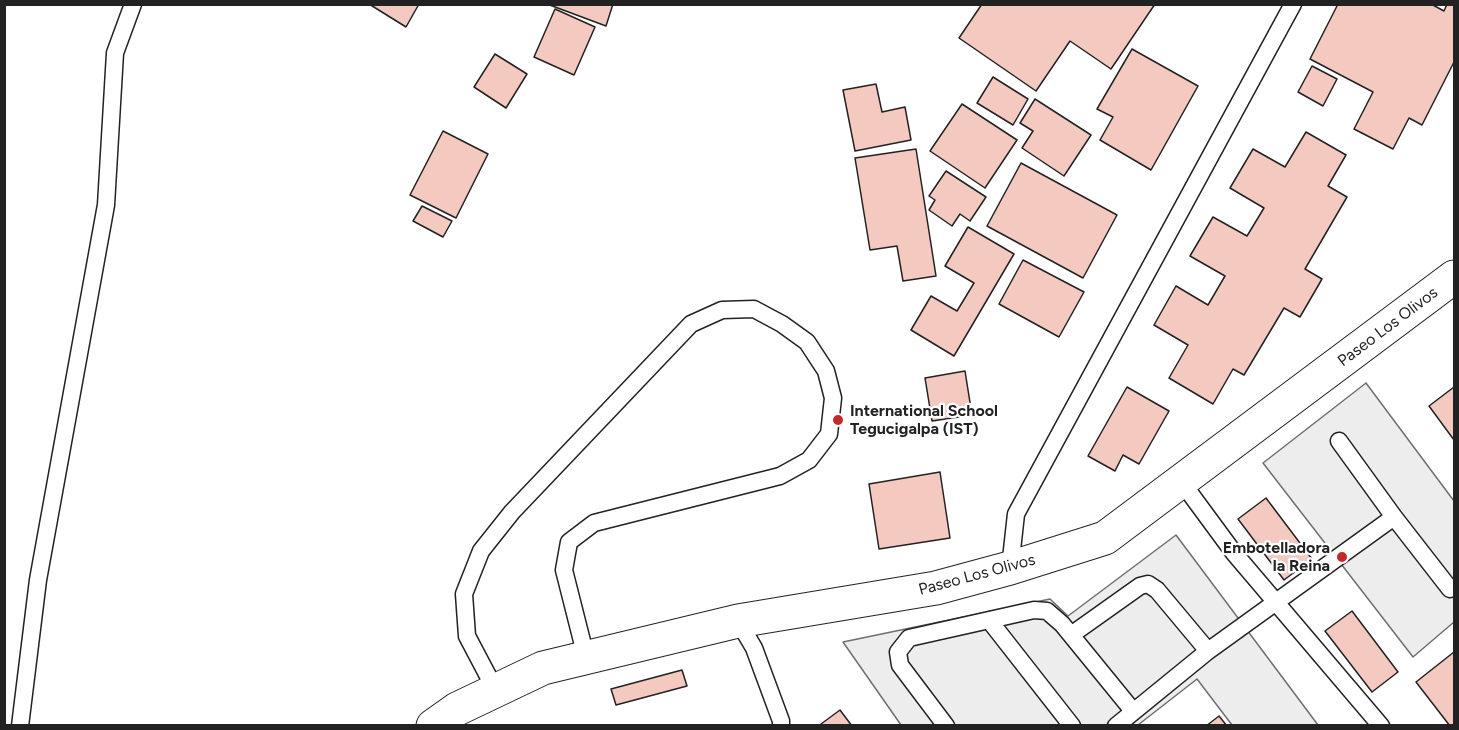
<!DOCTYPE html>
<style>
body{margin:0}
#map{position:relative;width:1459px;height:730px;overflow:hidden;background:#fff;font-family:Figtree,sans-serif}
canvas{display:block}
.frame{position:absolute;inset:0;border:6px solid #222;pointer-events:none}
</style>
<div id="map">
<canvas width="1459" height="730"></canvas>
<div class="frame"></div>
</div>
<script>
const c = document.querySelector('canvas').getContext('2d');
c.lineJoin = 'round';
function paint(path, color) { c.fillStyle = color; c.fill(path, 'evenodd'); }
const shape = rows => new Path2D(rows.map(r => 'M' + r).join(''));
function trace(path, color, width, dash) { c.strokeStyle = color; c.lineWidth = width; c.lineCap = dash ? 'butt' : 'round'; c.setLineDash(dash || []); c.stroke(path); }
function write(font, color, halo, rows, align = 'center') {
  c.font = font + ' Figtree,sans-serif'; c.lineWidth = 4.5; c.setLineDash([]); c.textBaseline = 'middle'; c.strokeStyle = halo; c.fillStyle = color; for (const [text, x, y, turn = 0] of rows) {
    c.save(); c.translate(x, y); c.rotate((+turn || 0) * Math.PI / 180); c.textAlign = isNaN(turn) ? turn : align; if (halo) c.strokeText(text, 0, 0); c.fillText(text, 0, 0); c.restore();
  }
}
const parking = shape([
 [1366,383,1454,501,1454,622,1413,657,1263,463,1366,383],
 [1176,535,1318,725,1232,725,1197,679,1138,725,901,725,843,642,1050,599,1068,616,1176,535]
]);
paint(parking, '#ededed');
trace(parking, '#6f6f6f', 1.5);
const building = shape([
 [369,4,419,4,406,27,369,4],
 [547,4,613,4,606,26,547,4],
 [982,4,1155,4,1111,69,1070,41,1036,91,959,38,982,4],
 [1338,4,1431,4,1444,11,1447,4,1454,4,1454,62,1422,125,1409,118,1393,149,1354,129,1373,92,1310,59,1338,4],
 [555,9,595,27,574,75,534,57,555,9],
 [1132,49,1198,86,1151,170,1100,140,1113,117,1097,109,1132,49],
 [495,54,527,74,506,108,474,87,495,54],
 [1312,66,1337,79,1323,106,1298,92,1312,66],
 [993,77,1028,99,1013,125,977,103,993,77],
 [876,84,882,112,905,107,911,140,855,151,843,90,876,84],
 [1035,99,1091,135,1064,176,1022,148,1033,131,1020,123,1035,99],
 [962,104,1017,140,985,188,930,151,962,104],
 [443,131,488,154,456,218,410,195,443,131],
 [1306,132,1346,155,1328,186,1347,197,1305,269,1322,279,1300,317,1284,308,1244,375,1233,369,1213,404,1169,378,1188,345,1154,325,1176,286,1208,305,1225,276,1190,256,1213,217,1247,236,1264,208,1230,188,1253,149,1285,167,1306,132],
 [916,149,936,276,903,281,897,246,870,250,855,158,916,149],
 [1021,163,1117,215,1083,278,987,226,1021,163],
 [946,171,986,197,970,221,960,214,952,226,929,210,935,200,929,196,946,171],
 [422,206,452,221,443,237,413,221,422,206],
 [968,227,1014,254,954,356,911,330,931,296,957,311,974,283,945,266,968,227],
 [1023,260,1084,292,1059,337,999,304,1023,260],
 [965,371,972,415,932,421,925,378,965,371],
 [1127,387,1169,411,1139,464,1123,455,1115,471,1088,456,1127,387],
 [1454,387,1454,440,1429,406,1454,387],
 [940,472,950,538,879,549,869,484,940,472],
 [1266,498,1312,559,1284,580,1238,519,1266,498],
 [1352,611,1398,672,1372,692,1325,631,1352,611],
 [1454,652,1454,726,1450,726,1416,682,1454,652],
 [682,670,687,686,616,705,611,689,682,670],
 [840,710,852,726,822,726,821,724,840,710],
 [1219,716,1227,726,1206,726,1219,716]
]);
paint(building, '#f3c9c0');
trace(building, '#222', 1.5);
const lane = shape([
 [1339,441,1394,517,1450,589],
 [1181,481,1234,553,1381,726],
 [1010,568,1016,514,1293,4],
 [989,620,1072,726],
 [738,621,754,648,781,721,781,726],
 [1071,635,1133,711],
 [496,691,467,636,464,594,481,551,512,512,691,324,722,310,754,309,782,324,807,342,826,371,833,398,829,434,809,460,780,476,594,523,569,542,564,570,586,657],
 [20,726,38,580,106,205,115,53,133,4],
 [946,726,900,665,898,652,909,638,1034,610,1047,611,1062,624,1071,635,1140,586,1148,584,1157,590,1208,651],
 [1116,726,1208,651,1394,517]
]);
const secondary = shape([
 [433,726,457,709,543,668,738,621,936,588,1010,568,1105,538,1454,277]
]);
trace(lane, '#222', 19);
trace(secondary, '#222', 35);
trace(lane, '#fff', 16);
trace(secondary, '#fff', 33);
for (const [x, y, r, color] of [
 [838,420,6,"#c62828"],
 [1342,557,6,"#c62828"]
]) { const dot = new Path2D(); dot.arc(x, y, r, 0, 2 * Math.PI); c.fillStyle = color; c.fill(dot); trace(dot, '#fff', 2); }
write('16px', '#222', '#fff', [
 ["Paseo Los Olivos",1388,327,-37],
 ["Paseo Los Olivos",977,575,-15]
]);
write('bold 16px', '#222', '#fff', [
 ["International School",850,411],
 ["Tegucigalpa (IST)",850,429],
 ["Embotelladora",1330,548,"right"],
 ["la Reina",1330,566,"right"]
], 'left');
</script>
